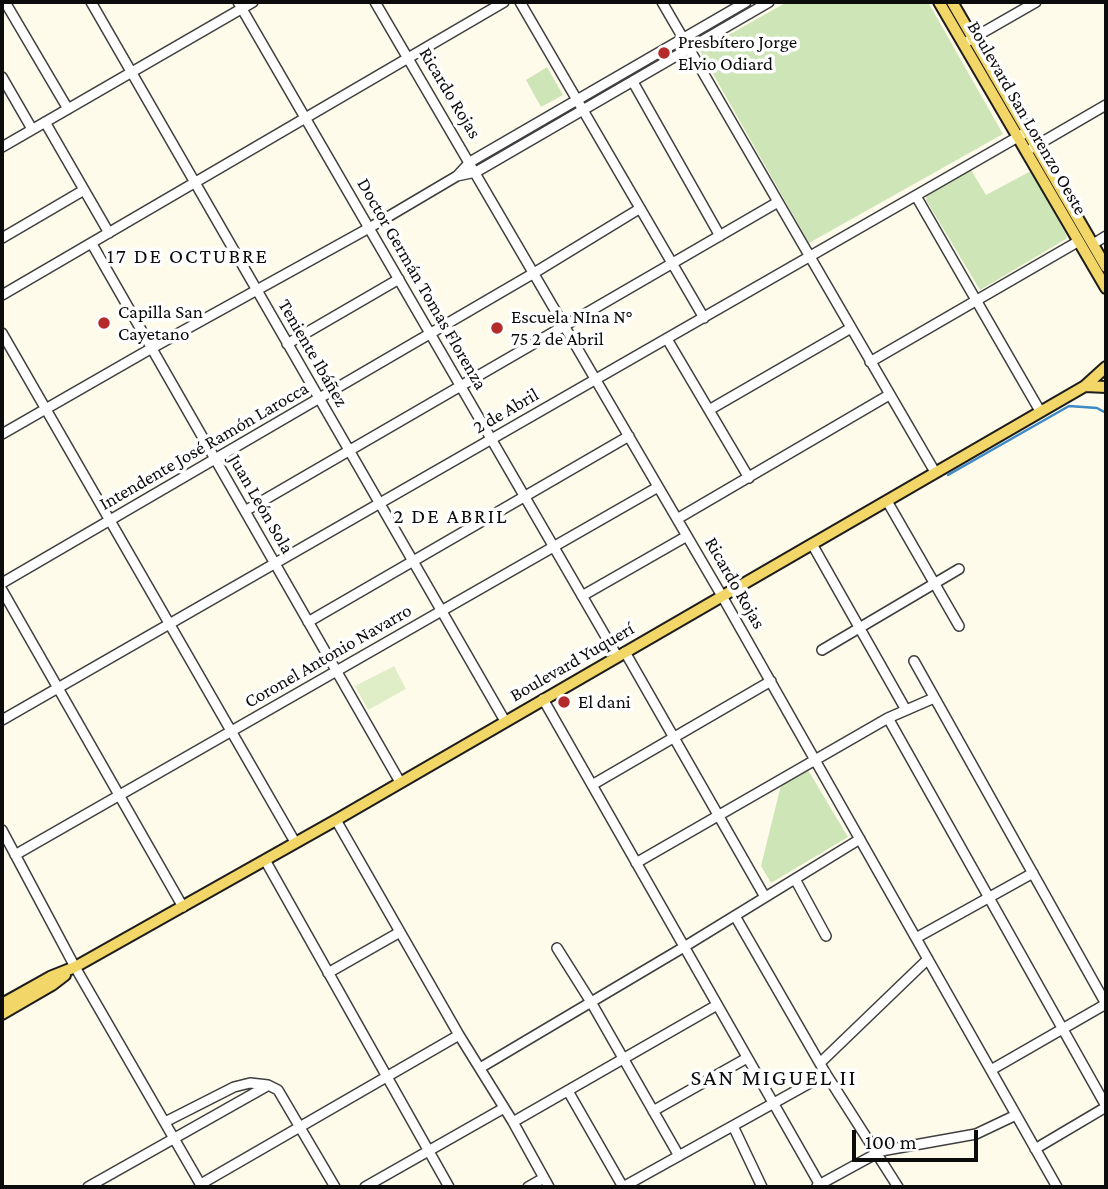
<!DOCTYPE html>
<meta charset="utf-8">
<style>
body{margin:0}
#map{position:relative;width:1108px;height:1189px;overflow:hidden;background:#fefbeb;font-family:"Crimson Pro",serif}
canvas{display:block}
.frame{position:absolute;inset:0;border:4px solid #0c0c0c;pointer-events:none}
.scale{position:absolute;left:852px;top:1130px;width:126px;height:32px;box-sizing:border-box;border:4px solid #0c0c0c;border-top:0;padding-left:9px;font-size:21px;line-height:24px;white-space:nowrap;color:#0c0c0c;-webkit-text-stroke:5px #fff;paint-order:stroke}
</style>
<div id="map">
<canvas width="1108" height="1189"></canvas>
<div class="frame"></div>
<div class="scale">100 m</div>
</div>
<script>
const c = document.querySelector('canvas').getContext('2d');
c.lineJoin = 'round';
function paint(path, color) { c.fillStyle = color; c.fill(path, 'evenodd'); }
const shape = rows => new Path2D(rows.map(r => 'M' + r).join(''));
function trace(path, color, width, dash) { c.strokeStyle = color; c.lineWidth = width; c.lineCap = dash ? 'butt' : 'round'; c.setLineDash(dash || []); c.stroke(path); }
function write(font, color, halo, rows, align = 'center') {
  c.font = font + ' "Crimson Pro",serif'; c.lineWidth = 7; c.setLineDash([]); c.textBaseline = 'middle'; c.strokeStyle = halo; c.fillStyle = color; for (const [text, x, y, turn = 0] of rows) {
    c.save(); c.translate(x, y); c.rotate((+turn || 0) * Math.PI / 180); c.textAlign = isNaN(turn) ? turn : align; if (halo) c.strokeText(text, 0, 0); c.fillText(text, 0, 0); c.restore();
  }
}
paint(shape([
 [787,2,928,2,1003,134,809,243,700,51],
 [547,67,563,95,541,107,526,80],
 [970,168,986,195,1031,171,1067,236,1066,239,980,290,926,200,927,192],
 [808,770,848,837,771,883,761,866,781,785]
]), '#cee6b7');
paint(shape([
 [394,666,406,689,368,710,355,686]
]), '#e0eec8');
trace(shape([
 [948,475,1069,406,1097,408,1106,413]
]), '#3d8ac7', 2.5);
const minor = shape([
 [5,2,68,109],
 [91,2,505,721],
 [238,2,617,656],
 [375,2,722,596,1057,1187],
 [520,2,704,318],
 [662,2,935,472],
 [968,41,1036,2],
 [2,77,32,129],
 [633,82,720,236],
 [45,122,109,233],
 [2,147,253,2],
 [1032,148,1106,105],
 [457,176,476,172,769,2],
 [916,196,1040,411],
 [2,238,84,190],
 [92,244,400,782],
 [1093,244,1106,236],
 [2,295,504,2],
 [2,333,295,842],
 [667,339,749,478],
 [287,344,399,279],
 [870,362,1079,241],
 [709,410,851,328],
 [2,434,152,348,369,228,457,176,470,162,746,2],
 [887,501,959,626],
 [245,511,778,202],
 [677,519,889,395],
 [812,544,906,710],
 [2,583,534,273,639,209],
 [2,590,183,907],
 [582,596,687,536],
 [308,622,629,436],
 [822,650,959,569],
 [625,652,765,897],
 [914,661,1106,1004],
 [543,699,820,1185],
 [888,718,1106,1106],
 [2,720,1023,134],
 [592,785,771,681],
 [336,820,459,1035,513,1122,549,1187],
 [2,830,75,967,202,1187],
 [15,855,658,487],
 [265,860,449,1187],
 [636,863,888,718,934,698],
 [795,879,826,936],
 [735,916,826,1074,898,1187],
 [916,938,1033,873],
 [557,948,591,1002,679,1156],
 [328,973,400,932],
 [820,1063,928,959],
 [480,1068,684,947,860,839],
 [991,1070,1106,1004],
 [568,1091,623,1187,826,1074],
 [653,1111,747,1058],
 [165,1122,234,1087,250,1083,268,1085,278,1090,335,1187],
 [513,1122,717,1005],
 [733,1126,762,1187],
 [1035,1149,1106,1107],
 [201,1184,459,1035],
 [817,1186,881,1151,976,1134,1016,1115],
 [88,1187,267,1086],
 [365,1187,504,1108],
 [528,1187,544,1178]
]);
const major = shape([
 [939,2,1106,288],
 [952,2,1106,267],
 [1085,386,1106,387],
 [2,1004,50,977,75,967,336,820,1085,386,1106,367],
 [2,1014,52,985,65,975]
]);
trace(minor, '#3f3f3f', 12);
trace(major, '#1d1d1d', 14);
trace(minor, '#fff', 9);
trace(major, '#f2d667', 10);
for (const [x, y, r, color] of [
 [664,53,7,"#b52b2c"],
 [104,323,7,"#b52b2c"],
 [497,328,7,"#b52b2c"],
 [564,702,7,"#b52b2c"]
]) { const dot = new Path2D(); dot.arc(x, y, r, 0, 2 * Math.PI); c.fillStyle = color; c.fill(dot); trace(dot, '#fff', 2.5); }
write('19px', '#0c0c0c', '#fff', [
 ["Presbítero Jorge",678,42],
 ["Elvio Odiard",678,64],
 ["Capilla San",118,312],
 ["Cayetano",118,334],
 ["Escuela NIna N°",511,317],
 ["75 2 de Abril",511,339],
 ["El dani",578,702]
], 'left');
write('19px', '#0c0c0c', '#fff', [
 ["Ricardo Rojas",450,93,59],
 ["Boulevard San Lorenzo Oeste",1027,118,60],
 ["Doctor Germán Tomas Florenza",422,284,60],
 ["Teniente Ibáñez",313,353,60],
 ["2 de Abril",506,411,-30],
 ["Intendente José Ramón Larocca",204,446,-30],
 ["Juan León Sola",261,504,60],
 ["Ricardo Rojas",735,583,60],
 ["Coronel Antonio Navarro",328,656,-30],
 ["Boulevard Yuquerí",572,662,-30]
]);
c.letterSpacing = '2px';
write('21px', '#0c0c0c', '#fff', [
 ["17 DE OCTUBRE",188,257],
 ["2 DE ABRIL",451,517]
]);
c.letterSpacing = '0px';
c.letterSpacing = '2px';
write('23px', '#0c0c0c', '#fff', [
 ["SAN MIGUEL II",774,1078]
]);
c.letterSpacing = '0px';
</script>
